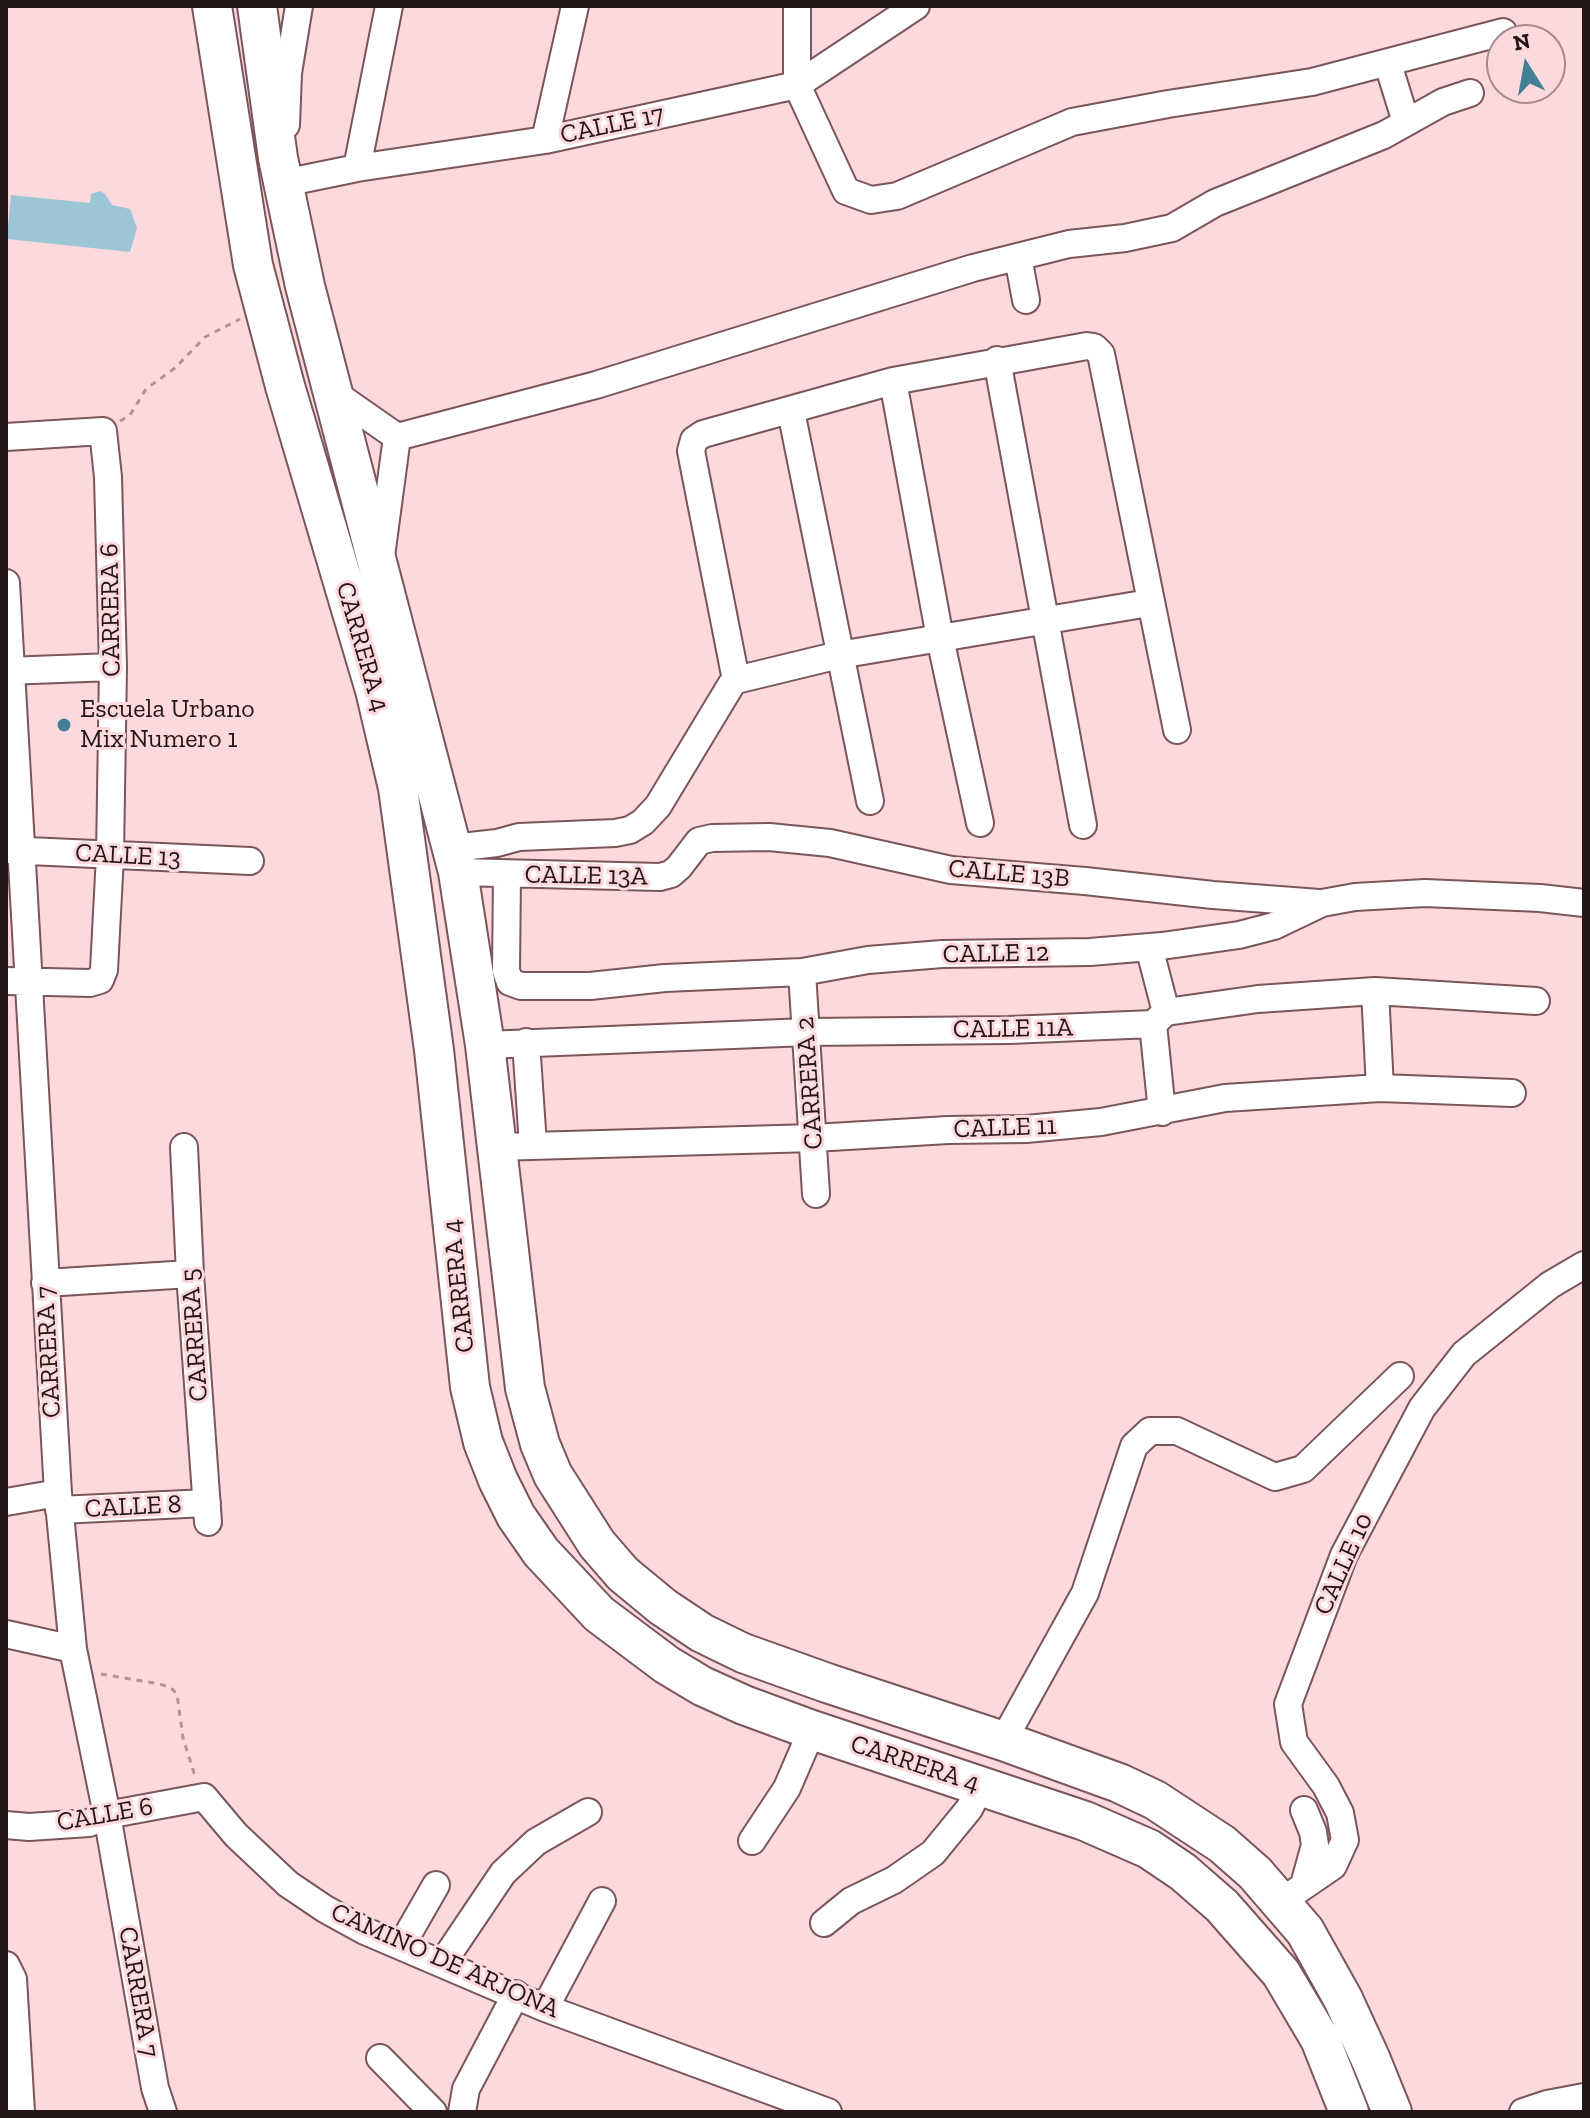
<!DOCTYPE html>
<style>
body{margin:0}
#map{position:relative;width:1590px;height:2118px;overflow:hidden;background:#fcd9dd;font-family:"Zilla Slab",serif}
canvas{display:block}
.frame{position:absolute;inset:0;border:8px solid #241517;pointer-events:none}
.north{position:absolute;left:1486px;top:24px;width:80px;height:80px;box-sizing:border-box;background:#fcd9dd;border:2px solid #a68b8e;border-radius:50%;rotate:349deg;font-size:22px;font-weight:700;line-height:32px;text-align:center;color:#241517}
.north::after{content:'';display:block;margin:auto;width:28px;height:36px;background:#428096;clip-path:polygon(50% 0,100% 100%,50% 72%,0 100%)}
</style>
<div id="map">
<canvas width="1590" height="2118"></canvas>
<div class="frame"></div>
<div class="north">N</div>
</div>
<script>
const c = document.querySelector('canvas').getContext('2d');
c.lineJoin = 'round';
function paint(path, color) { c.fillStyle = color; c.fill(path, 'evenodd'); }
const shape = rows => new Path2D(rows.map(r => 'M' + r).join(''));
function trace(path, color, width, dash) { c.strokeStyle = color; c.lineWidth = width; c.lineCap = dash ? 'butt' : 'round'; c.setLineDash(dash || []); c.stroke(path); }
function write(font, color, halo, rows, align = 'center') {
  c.font = font + ' "Zilla Slab",serif'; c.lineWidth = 6; c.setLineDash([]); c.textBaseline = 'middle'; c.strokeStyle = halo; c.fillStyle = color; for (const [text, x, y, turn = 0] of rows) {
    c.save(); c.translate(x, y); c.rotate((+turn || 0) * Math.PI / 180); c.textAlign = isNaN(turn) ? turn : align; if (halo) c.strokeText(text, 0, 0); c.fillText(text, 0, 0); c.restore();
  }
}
paint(shape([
 [100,191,105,194,112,205,130,209,137,228,130,252,7,239,11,195,90,203,91,194]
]), '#9cc6d6');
const minor = shape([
 [797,6,797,85,846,191,871,200,897,196,1072,122,1168,104,1312,82,1503,32],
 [1388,64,1406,122],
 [286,125,288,73,299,6],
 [545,140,575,6],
 [357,168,389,6],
 [284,183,357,168,545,140,797,85,916,6],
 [1018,257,1026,300],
 [997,360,1083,825],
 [893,381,940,638,980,823],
 [334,393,397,437,596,385,973,268,1069,244,1125,238,1172,228,1215,203,1384,135,1443,102,1470,93],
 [791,411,870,801],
 [6,437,103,431,108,477,113,667,110,856,104,970,100,980,90,983,6,981],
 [381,556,397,437],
 [6,583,58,1493,73,1649,107,1815,155,2088,163,2112],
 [6,671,113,667],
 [736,680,691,451,694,440,703,434,893,381,1087,346,1094,347,1101,354,1177,730],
 [453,848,497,843,519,837,615,833,630,830,643,822,658,806,731,685,736,680,839,655,1149,603],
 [6,850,250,861],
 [458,872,660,877,671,874,679,867,699,841,712,838,769,837,830,843,951,870,1085,881,1213,895,1319,903],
 [507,874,506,971,510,982,521,986,590,986,665,978,802,972,868,960,942,954,1090,952,1162,946,1239,935,1274,926,1322,903,1355,897,1425,893,1540,898,1584,903],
 [1149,947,1166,1012],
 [802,972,816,1194],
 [1375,991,1380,1088],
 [1153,1024,1162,1112],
 [526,1042,533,1145],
 [485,1045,807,1032,1009,1030,1153,1024,1166,1012,1258,999,1375,991,1536,1001],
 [184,1147,190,1274,208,1522],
 [495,1147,814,1138,948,1130,1026,1129,1101,1122,1225,1098,1380,1088,1512,1093],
 [45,1283,190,1274],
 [6,1502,58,1493],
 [59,1510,207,1503],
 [6,1634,73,1649],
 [1003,1741,1085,1593,1134,1446,1150,1431,1177,1431,1275,1477,1303,1469,1400,1376],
 [6,1825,29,1827,89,1823,107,1815,204,1797,236,1835,288,1884,325,1909,365,1931,545,2008,828,2112],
 [752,1841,787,1788,812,1730],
 [1304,1885,1315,1845,1313,1832,1304,1810],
 [1282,1901,1333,1866,1345,1840,1340,1813,1326,1786,1294,1742,1288,1704,1344,1555,1422,1408,1464,1354,1550,1285,1584,1265],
 [824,1923,851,1901,894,1880,933,1853,969,1809,981,1786],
 [401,1946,436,1885],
 [443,1962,503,1873,536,1842,588,1812],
 [6,1965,13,1979,21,2112],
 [545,2008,602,1901],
 [380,2058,433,2112],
 [462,2112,466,2089,516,1994],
 [1523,2112,1547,2104,1584,2097]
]);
const highway = shape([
 [212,6,253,265,285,386,375,690,398,788,434,1050,470,1387,483,1442,498,1480,516,1516,541,1552,599,1614,667,1665,702,1686,744,1705,812,1730,1085,1821,1149,1849,1183,1872,1222,1906,1281,1973,1320,2039,1349,2112],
 [257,6,278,158,305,286,458,872,485,1045,525,1388,540,1444,553,1475,597,1544,623,1574,663,1607,702,1633,743,1653,827,1683,1003,1741,1119,1783,1155,1800,1222,1844,1255,1873,1305,1931,1343,1999,1371,2060,1392,2112]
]);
trace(minor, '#7a555a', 30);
trace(highway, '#7a555a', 42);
trace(shape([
 [120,421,130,415,146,389,175,368,205,337,240,319],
 [101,1674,160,1684,171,1688,177,1694,183,1738,195,1776]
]), '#af9397', 3, [6, 6]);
trace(minor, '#fff', 26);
trace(highway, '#fff', 38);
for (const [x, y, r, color] of [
 [64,725,8,"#428096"]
]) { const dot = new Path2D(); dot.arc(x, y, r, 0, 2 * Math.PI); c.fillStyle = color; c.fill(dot); trace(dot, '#fcd9dd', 3); }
write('26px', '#241517', '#fcd9dd', [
 ["CALLE 17",612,125,-12],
 ["CARRERA 6",111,610,-91],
 ["CARRERA 4",362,647,74],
 ["CALLE 13",128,856,3],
 ["CALLE 13B",1009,874,5],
 ["CALLE 13A",586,876,1],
 ["CALLE 12",996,954,-1],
 ["CALLE 11A",1013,1029,-1],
 ["CARRERA 2",810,1083,-94],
 ["CALLE 11",1005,1128,-2],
 ["CARRERA 4",459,1286,-96],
 ["CARRERA 5",195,1335,-94],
 ["CARRERA 7",49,1352,-93],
 ["CALLE 8",133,1507,-3],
 ["CALLE 10",1344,1564,-66],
 ["CARRERA 4",915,1764,18],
 ["CALLE 6",105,1815,-10],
 ["CAMINO DE ARJONA",445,1961,24],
 ["CARRERA 7",138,1992,80]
]);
write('26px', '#241517', '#fcd9dd', [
 ["Escuela Urbano",80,710],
 ["Mix Numero 1",80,740]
], 'left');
</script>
